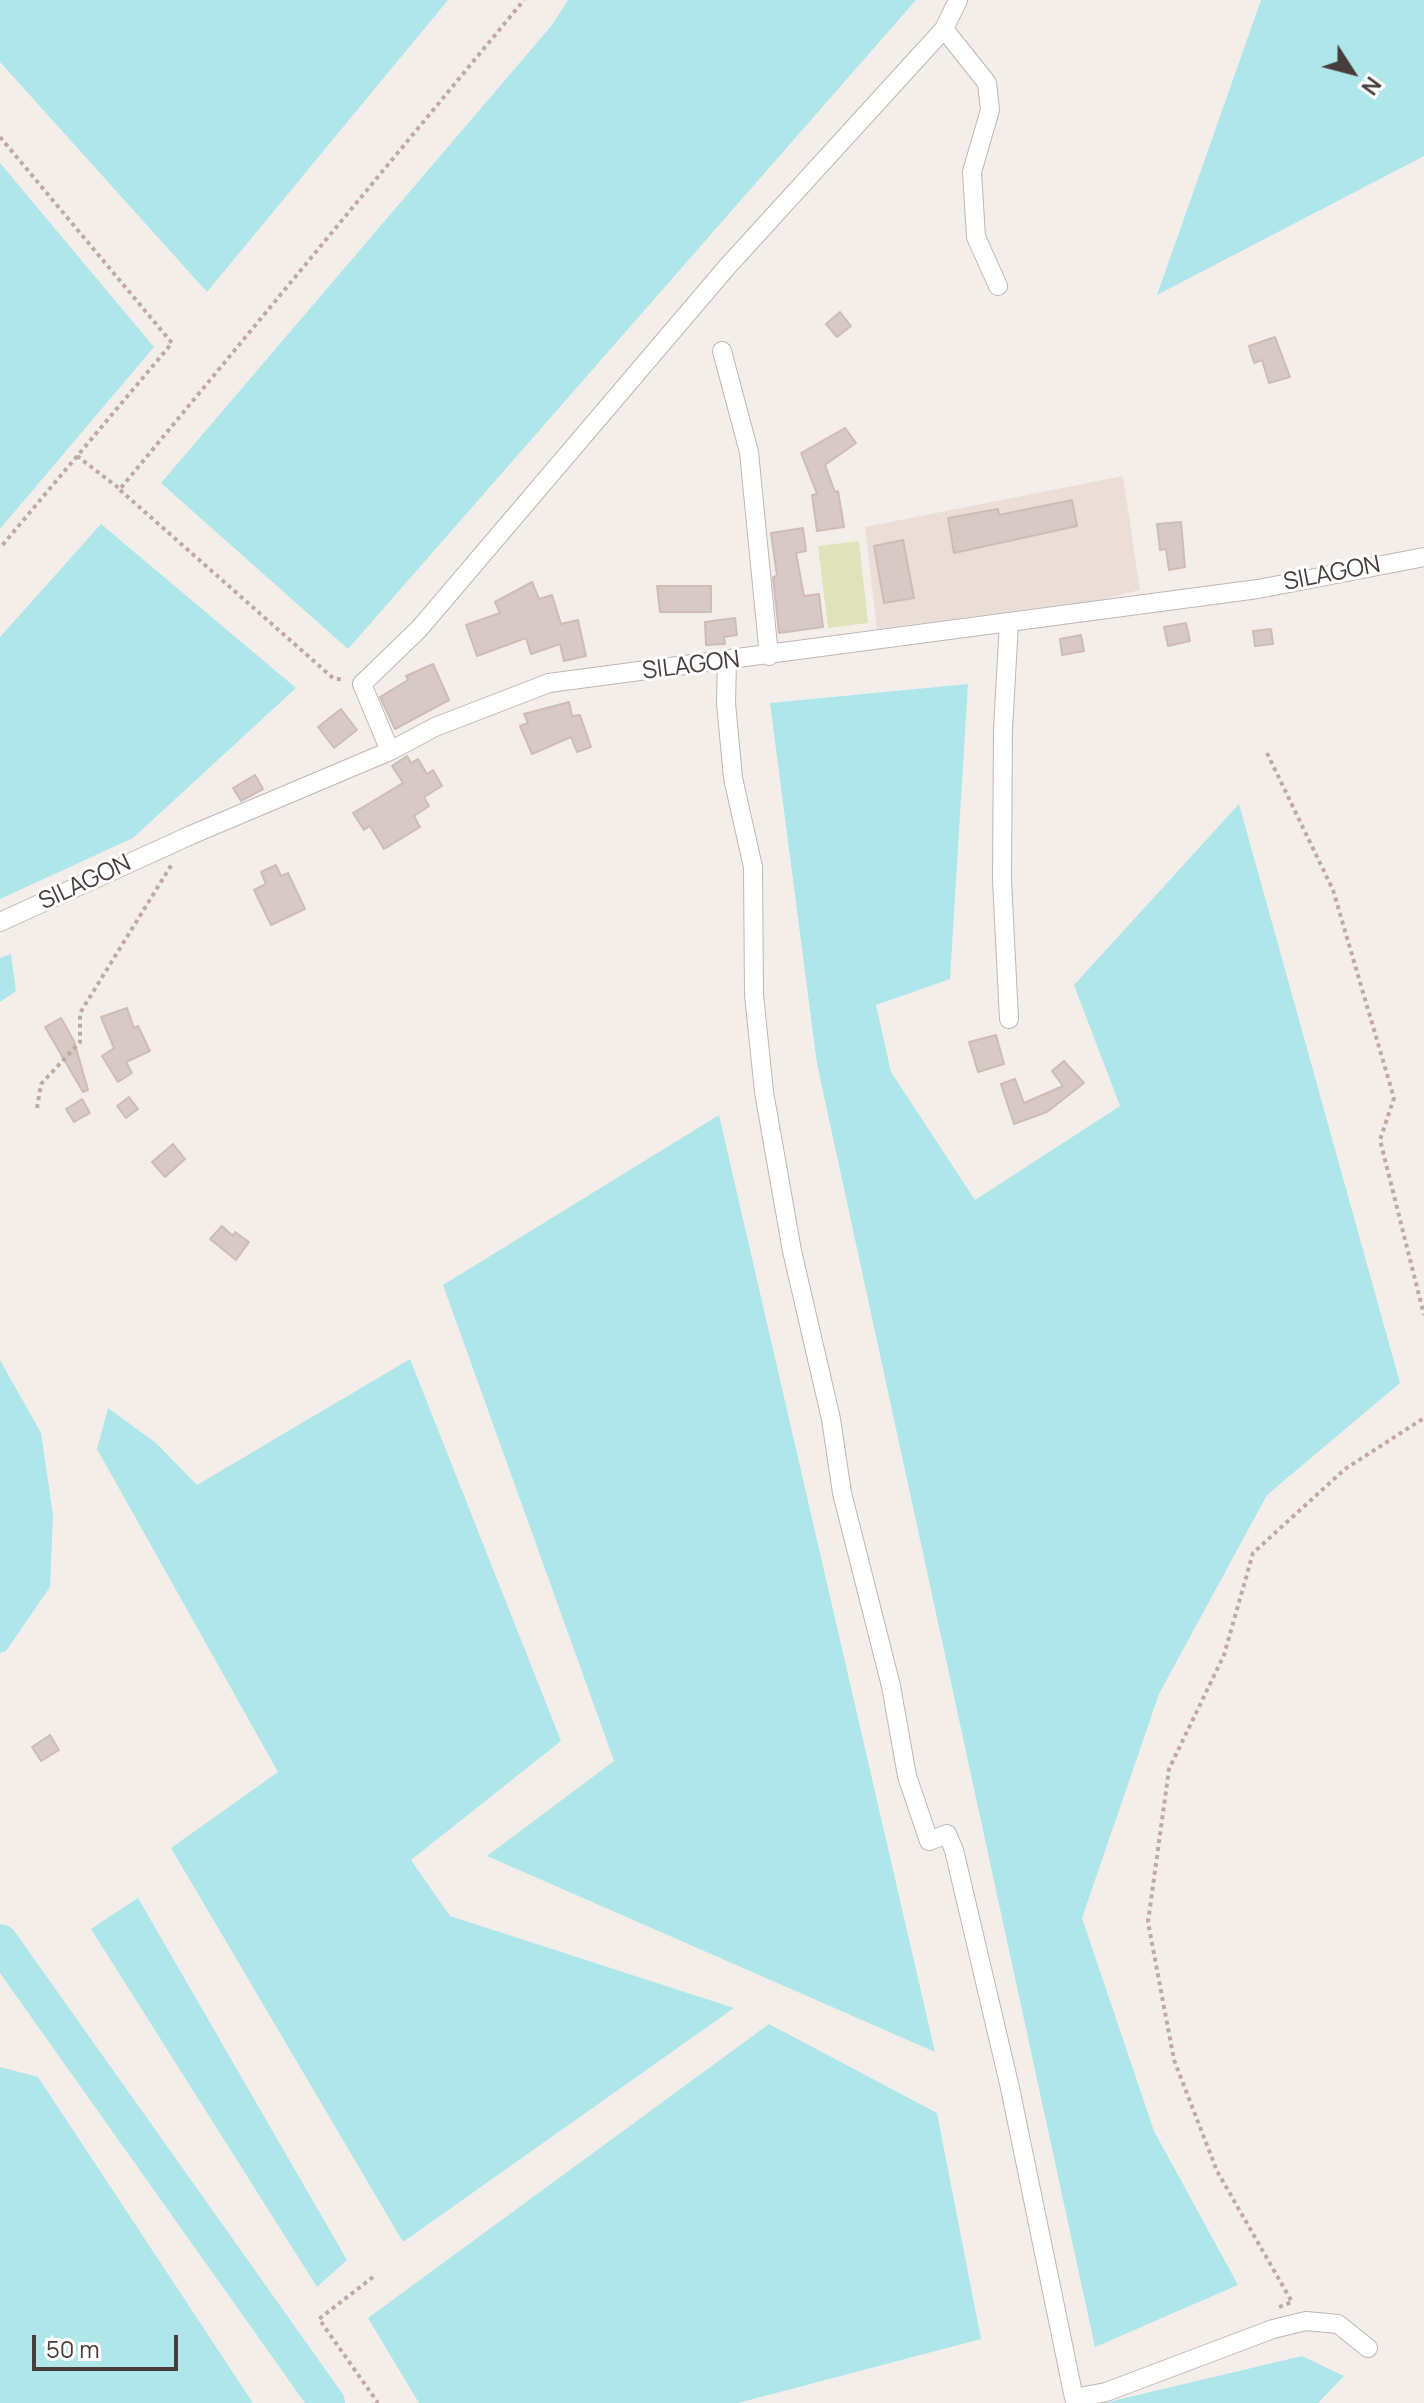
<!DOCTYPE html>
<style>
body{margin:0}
#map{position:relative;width:1424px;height:2403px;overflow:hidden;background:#f4eeeb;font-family:Manrope,sans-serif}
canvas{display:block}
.north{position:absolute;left:1312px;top:32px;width:80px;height:80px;-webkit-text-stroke:6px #fff;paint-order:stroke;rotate:126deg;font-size:22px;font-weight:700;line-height:32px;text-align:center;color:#473d3a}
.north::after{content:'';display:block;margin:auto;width:28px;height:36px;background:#473d3a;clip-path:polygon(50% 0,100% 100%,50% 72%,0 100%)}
.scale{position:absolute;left:32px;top:2335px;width:146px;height:36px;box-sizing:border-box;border:4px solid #473d3a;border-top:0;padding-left:10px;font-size:24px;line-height:28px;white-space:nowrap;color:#473d3a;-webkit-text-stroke:6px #fff;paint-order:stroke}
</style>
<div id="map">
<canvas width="1424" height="2403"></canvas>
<div class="north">N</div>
<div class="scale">50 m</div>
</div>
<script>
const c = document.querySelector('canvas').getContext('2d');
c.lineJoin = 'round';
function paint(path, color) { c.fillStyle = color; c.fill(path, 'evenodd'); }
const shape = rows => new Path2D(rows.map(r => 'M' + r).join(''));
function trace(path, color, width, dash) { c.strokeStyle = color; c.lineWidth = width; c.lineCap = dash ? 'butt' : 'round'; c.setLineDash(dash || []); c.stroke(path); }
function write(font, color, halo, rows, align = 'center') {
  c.font = font + ' Manrope,sans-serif'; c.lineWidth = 6; c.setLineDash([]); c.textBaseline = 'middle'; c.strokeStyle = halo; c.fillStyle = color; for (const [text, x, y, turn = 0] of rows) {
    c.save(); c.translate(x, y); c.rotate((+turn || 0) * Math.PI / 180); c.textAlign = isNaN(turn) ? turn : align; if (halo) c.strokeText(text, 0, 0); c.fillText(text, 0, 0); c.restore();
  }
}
paint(shape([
 [1123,476,1140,590,1100,600,877,629,865,527]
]), '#ebded7');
paint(shape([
 [859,541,868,623,828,628,818,546]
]), '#dfe3b9');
paint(shape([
 [0,0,448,0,207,292,0,62],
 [568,0,916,0,348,649,161,483,552,25],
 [1261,0,1424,0,1424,156,1157,295],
 [0,163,154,347,0,529],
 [101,524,296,688,133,838,0,899,0,637],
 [968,684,950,979,876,1005,891,1072,975,1200,1120,1106,1074,985,1239,804,1400,1383,1267,1495,1159,1694,1082,1918,1154,2131,1238,2285,1095,2347,817,1064,770,703],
 [11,954,16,991,0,1002,0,958],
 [719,1115,935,2052,487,1856,614,1761,443,1285],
 [410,1359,561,1741,411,1860,450,1916,734,2008,403,2242,171,1848,278,1772,97,1449,108,1408,156,1443,197,1485],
 [0,1360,41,1433,53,1515,50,1587,6,1651,0,1653],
 [138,1898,347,2260,317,2287,91,1929],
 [769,2024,937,2113,981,2339,738,2403,419,2403,368,2318],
 [0,2067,38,2077,253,2403,0,2403],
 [1302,2356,1344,2376,1318,2403,1104,2403]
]), '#afe6e9');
trace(shape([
 [0,1942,327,2403]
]), '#afe6e9', 36);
const building = shape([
 [840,312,851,326,837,337,826,324,840,312],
 [1275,337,1290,377,1269,383,1262,360,1254,363,1249,346,1275,337],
 [845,428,856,443,825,465,835,492,838,491,844,527,817,531,812,495,817,494,801,453,845,428],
 [1072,500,1077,526,954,553,948,518,998,509,999,515,1072,500],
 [1181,522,1185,567,1169,570,1166,549,1160,550,1157,524,1181,522],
 [803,528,806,551,796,553,804,596,819,594,823,627,779,633,773,577,777,576,771,533,803,528],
 [903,540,914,598,884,603,874,546,903,540],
 [532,582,539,599,552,595,561,624,578,620,586,656,564,661,560,644,531,654,526,638,477,656,466,625,500,613,495,602,532,582],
 [657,586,711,586,711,612,660,612,657,586],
 [735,618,737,635,724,637,725,644,706,645,705,622,735,618],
 [1186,623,1190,641,1168,646,1164,627,1186,623],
 [1271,629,1273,644,1255,646,1253,631,1271,629],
 [1081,635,1084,651,1062,655,1060,639,1081,635],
 [433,664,449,700,395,729,380,697,408,680,406,676,433,664],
 [569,702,572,716,580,715,591,747,577,752,571,737,532,754,520,726,528,723,524,714,569,702],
 [341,709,357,730,334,748,318,727,341,709],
 [407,756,411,763,418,759,427,774,433,770,442,786,424,797,429,806,414,816,420,827,384,849,370,826,364,830,353,813,403,783,392,766,407,756],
 [255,775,263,789,241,801,233,788,255,775],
 [276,865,281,876,288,873,305,909,271,925,254,890,266,884,261,872,276,865],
 [127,1008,134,1028,138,1026,150,1051,126,1062,132,1073,118,1082,102,1056,114,1048,101,1017,127,1008],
 [61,1018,74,1041,88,1090,83,1092,45,1027,61,1018],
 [996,1035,1004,1064,978,1072,969,1042,996,1035],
 [1064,1061,1084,1083,1047,1112,1014,1124,1001,1084,1015,1079,1024,1103,1063,1086,1052,1071,1064,1061],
 [129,1097,138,1109,126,1118,117,1106,129,1097],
 [82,1099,90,1113,74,1122,66,1109,82,1099],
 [173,1144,185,1159,165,1177,152,1162,173,1144],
 [222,1226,233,1236,235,1232,249,1242,236,1260,210,1239,222,1226],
 [50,1735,59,1750,41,1761,32,1747,50,1735]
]);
paint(building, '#d7c9c5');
trace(building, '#cebcb5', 2);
const minor = shape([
 [944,29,987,83,990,110,972,172,976,237,998,286],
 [722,351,749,452,769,656],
 [727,662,726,703,733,778,753,867,754,995,764,1092,792,1251,831,1419,842,1493,891,1686,907,1776,929,1841,947,1834,954,1850,1010,2088,1074,2398,1106,2392,1273,2329,1306,2321,1338,2324,1368,2348],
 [390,751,362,684,419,629,727,267,944,29,958,0],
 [0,922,191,835,390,751,435,727,549,683,1258,589,1424,557],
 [1009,1019,1002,880,1003,729,1009,623]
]);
trace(minor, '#c1b6b1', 20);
trace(shape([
 [0,137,172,343,0,548],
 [77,456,120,489,524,0],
 [120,490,333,678,344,680],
 [1267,753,1333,890,1394,1098,1380,1140,1424,1315],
 [37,1108,41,1084,80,1042,80,1013,172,864],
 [373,2277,319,2319,378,2403],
 [1279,2307,1292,2302,1217,2171,1174,2060,1148,1922,1169,1769,1224,1655,1253,1553,1345,1469,1424,1418]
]), '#bfaaa1', 4, [4, 4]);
trace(minor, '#fff', 18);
write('24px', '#473d3a', '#fff', [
 ["SILAGON",1332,574,-11],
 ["SILAGON",691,666,-7],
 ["SILAGON",85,883,-25]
]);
</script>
